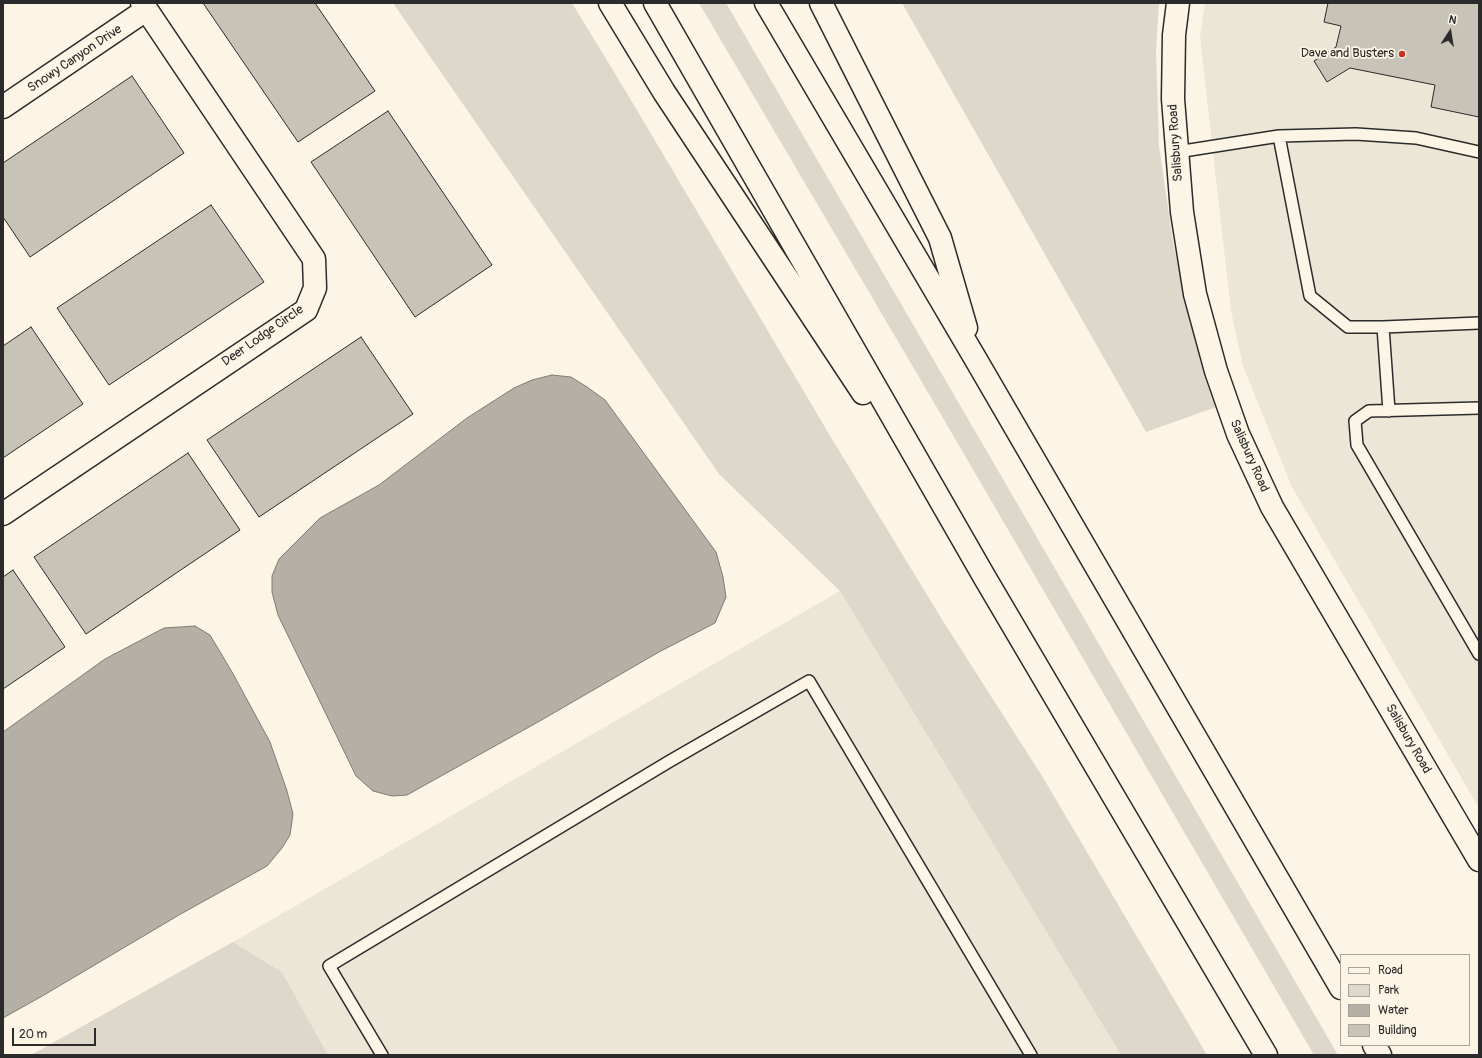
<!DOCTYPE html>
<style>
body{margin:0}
#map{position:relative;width:1482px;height:1058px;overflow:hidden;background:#fcf5e5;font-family:Pangolin,sans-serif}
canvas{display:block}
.frame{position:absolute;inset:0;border:4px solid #2b2b2b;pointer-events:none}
.legend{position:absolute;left:1340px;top:954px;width:130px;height:92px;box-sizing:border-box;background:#fcf5e5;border:1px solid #a8a49b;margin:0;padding:5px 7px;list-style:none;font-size:12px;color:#2b2b2b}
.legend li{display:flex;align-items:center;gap:8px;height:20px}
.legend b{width:20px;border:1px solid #a8a49b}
.north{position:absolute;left:1430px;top:12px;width:40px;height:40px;-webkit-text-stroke:3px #fcf5e5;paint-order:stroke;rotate:12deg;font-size:11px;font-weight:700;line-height:16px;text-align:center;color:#2b2b2b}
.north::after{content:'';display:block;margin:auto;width:14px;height:18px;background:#2b2b2b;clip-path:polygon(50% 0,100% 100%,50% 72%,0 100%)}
.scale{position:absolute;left:12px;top:1028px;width:84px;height:18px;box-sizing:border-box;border:2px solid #2b2b2b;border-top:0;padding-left:5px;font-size:12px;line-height:14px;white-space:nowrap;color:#2b2b2b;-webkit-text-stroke:3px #fcf5e5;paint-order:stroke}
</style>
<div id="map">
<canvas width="1482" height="1058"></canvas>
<div class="frame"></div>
<ul class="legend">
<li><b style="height:5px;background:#fcf5e5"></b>Road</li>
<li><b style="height:11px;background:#ded8ca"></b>Park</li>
<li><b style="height:11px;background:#b4b0a5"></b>Water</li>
<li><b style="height:11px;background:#c8c3b7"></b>Building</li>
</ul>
<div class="north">N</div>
<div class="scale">20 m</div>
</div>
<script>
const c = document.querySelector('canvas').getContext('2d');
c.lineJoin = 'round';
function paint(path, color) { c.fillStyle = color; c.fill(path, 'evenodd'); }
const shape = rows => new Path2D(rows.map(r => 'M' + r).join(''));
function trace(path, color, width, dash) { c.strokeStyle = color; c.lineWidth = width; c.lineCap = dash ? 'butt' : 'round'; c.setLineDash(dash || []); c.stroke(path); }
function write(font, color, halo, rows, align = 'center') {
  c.font = font + ' Pangolin,sans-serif'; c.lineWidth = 3.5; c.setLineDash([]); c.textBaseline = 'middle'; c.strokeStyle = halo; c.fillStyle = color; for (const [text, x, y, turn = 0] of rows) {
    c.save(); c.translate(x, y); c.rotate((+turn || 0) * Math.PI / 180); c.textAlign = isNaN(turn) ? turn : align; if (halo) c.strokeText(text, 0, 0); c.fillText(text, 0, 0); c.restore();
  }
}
paint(shape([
 [1205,3,1479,3,1479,808,1292,487,1243,366,1231,311,1200,37],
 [840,591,1121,1055,328,1055,282,972,233,942]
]), '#ece6d7');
paint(shape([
 [393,3,572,3,625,90,832,439,943,621,1042,776,1207,1055,1121,1055,840,591,719,474],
 [699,3,726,3,1338,1055,1314,1055,943,418],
 [902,3,1159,3,1156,50,1159,146,1173,242,1189,316,1219,406,1146,432],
 [233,942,282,972,328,1055,31,1055]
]), '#ded8ca');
const water = shape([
 [552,375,571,377,587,387,605,400,716,552,723,577,726,597,715,623,659,652,538,722,407,795,392,796,373,791,356,776,278,615,272,592,272,576,279,559,320,518,379,485,467,418,514,388,532,380,552,375],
 [195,626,210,635,232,672,270,742,287,791,293,814,290,835,282,848,267,866,179,915,44,995,3,1018,3,732,105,659,164,628,195,626]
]);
paint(water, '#b4b0a5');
trace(water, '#7d7b74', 1);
const building = shape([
 [203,3,315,3,375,91,298,142,203,3],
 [1328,3,1479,3,1479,117,1431,107,1435,85,1350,68,1327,82,1314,61,1336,47,1341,26,1324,22,1328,3],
 [132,76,184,153,30,257,3,217,3,163,132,76],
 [388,111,492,265,415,317,311,162,388,111],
 [211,205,264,282,109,385,57,308,211,205],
 [31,327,83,404,3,458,3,346,31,327],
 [361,337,413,414,259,517,207,440,361,337],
 [188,453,240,530,86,634,34,557,188,453],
 [13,570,65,647,3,689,3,577,13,570]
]);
paint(building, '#c8c3b7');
trace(building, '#2b2b2b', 1);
const service = shape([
 [1279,136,1310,296,1348,327,1383,327,1479,323],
 [1177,152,1279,136,1356,134,1416,138,1479,152],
 [1383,327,1389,411],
 [1479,408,1369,411,1355,421,1357,445,1479,654],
 [382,1055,329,966,670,761,809,681,1031,1055]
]);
const minor = shape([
 [3,107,146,10],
 [3,514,306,310,315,288,314,259,142,3]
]);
const tertiary = shape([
 [1178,3,1174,35,1173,99,1182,212,1195,294,1216,371,1238,434,1272,507,1479,860]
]);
const motorway = shape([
 [610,3,664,92,863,393],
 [655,3,985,578,1266,1055],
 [766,3,975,358,1341,988],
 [821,3,940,238,966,328],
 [1374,1045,1380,1055]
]);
trace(service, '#2b2b2b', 14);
trace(minor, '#2b2b2b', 25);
trace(tertiary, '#2b2b2b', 25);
trace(motorway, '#2b2b2b', 25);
trace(service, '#fcf5e5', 11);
trace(minor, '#fcf5e5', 22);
trace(tertiary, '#fcf5e5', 22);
trace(motorway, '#fcf5e5', 22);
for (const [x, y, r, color] of [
 [1402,54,4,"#c8321e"]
]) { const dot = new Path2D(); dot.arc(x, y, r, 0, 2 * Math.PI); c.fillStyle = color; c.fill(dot); trace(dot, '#fcf5e5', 1.5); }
write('13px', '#2b2b2b', '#fcf5e5', [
 ["Dave and Busters",1394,54]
], 'right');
write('13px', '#2b2b2b', '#fcf5e5', [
 ["Snowy Canyon Drive",75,59,-34],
 ["Salisbury Road",1176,143,-94],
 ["Deer Lodge Circle",263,336,-35],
 ["Salisbury Road",1249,456,66],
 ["Salisbury Road",1408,739,60]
]);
</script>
